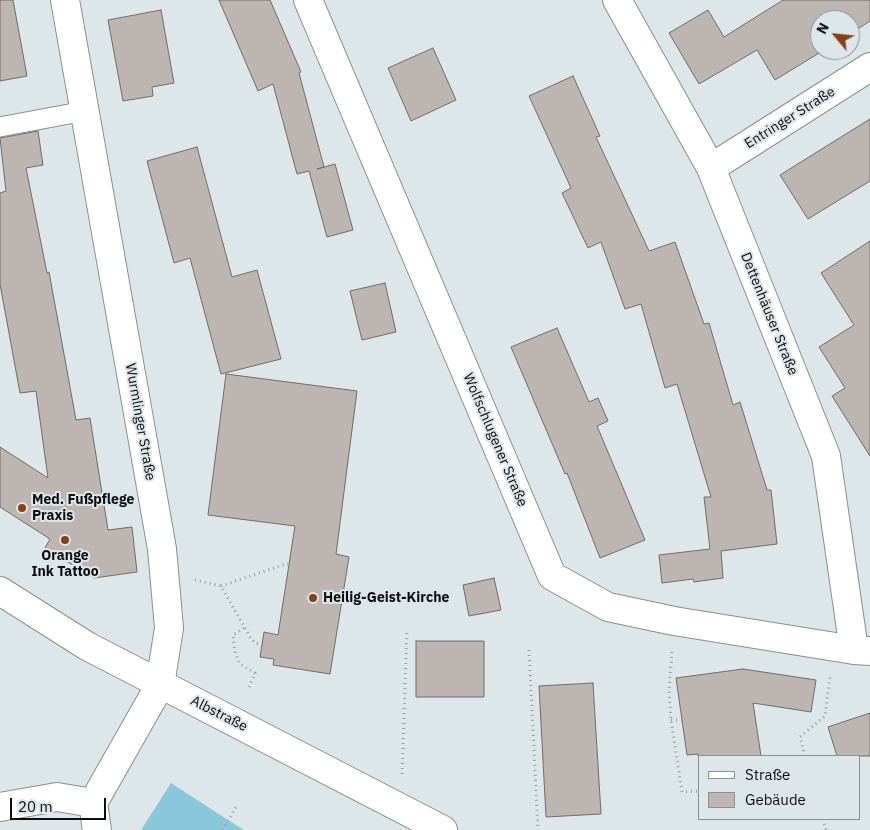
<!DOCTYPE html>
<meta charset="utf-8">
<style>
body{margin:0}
#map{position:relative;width:870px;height:830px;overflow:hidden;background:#dde6e9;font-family:"IBM Plex Sans",sans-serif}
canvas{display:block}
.legend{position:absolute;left:698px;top:755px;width:162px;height:65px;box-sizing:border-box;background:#dde6e9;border:1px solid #899092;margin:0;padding:6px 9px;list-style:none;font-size:15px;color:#0b0e0f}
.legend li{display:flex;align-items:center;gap:10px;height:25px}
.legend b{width:25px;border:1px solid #899092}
.north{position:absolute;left:810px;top:10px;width:50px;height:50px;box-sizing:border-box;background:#dde6e9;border:1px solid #899092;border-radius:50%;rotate:298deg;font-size:14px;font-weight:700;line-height:20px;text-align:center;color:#0b0e0f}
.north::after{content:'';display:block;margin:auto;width:18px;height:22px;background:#854213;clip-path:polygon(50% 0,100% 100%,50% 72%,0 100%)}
.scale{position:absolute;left:10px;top:798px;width:96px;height:22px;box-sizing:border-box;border:2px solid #0b0e0f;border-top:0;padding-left:6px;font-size:15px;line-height:18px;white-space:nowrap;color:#0b0e0f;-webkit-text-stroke:4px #dde6e9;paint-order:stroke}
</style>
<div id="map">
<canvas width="870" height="830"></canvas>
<ul class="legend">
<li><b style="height:6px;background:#fff"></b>Straße</li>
<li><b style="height:14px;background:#bdb5b2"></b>Gebäude</li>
</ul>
<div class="north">N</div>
<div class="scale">20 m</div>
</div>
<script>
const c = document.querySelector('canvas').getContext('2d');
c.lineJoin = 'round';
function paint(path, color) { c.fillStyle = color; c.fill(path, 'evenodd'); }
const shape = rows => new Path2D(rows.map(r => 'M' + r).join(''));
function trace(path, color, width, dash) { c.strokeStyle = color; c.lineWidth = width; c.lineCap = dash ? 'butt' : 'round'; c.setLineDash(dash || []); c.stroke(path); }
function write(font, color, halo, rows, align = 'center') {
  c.font = font + ' "IBM Plex Sans",sans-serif'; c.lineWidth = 4; c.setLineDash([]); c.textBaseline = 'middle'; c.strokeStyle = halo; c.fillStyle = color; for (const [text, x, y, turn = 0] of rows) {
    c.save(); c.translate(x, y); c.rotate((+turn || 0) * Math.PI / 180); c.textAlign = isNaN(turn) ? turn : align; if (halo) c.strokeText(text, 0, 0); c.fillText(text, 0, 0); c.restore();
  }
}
paint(shape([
 [171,783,228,820,244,830,141,830]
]), '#8ac7da');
const building = shape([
 [0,0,13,0,27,76,0,81,0,0],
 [219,0,270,0,301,72,299,73,324,167,317,169,335,164,353,230,327,237,309,171,297,174,273,84,258,91,219,0],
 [783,0,870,0,870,21,850,34,850,20,820,20,820,50,824,50,775,80,757,50,699,84,669,33,708,10,724,37,783,0],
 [161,10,174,83,152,87,153,96,123,101,108,20,161,10],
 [433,48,456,100,411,121,388,68,433,48],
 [573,76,600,136,596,137,649,251,675,242,704,324,709,323,733,405,740,402,767,490,771,490,777,544,721,551,723,578,694,582,693,579,662,583,659,555,710,549,704,497,711,497,677,384,665,388,641,304,625,309,601,242,588,248,562,193,571,188,529,96,573,76],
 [870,119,870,181,808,219,780,175,870,119],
 [38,131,43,165,26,168,47,273,49,272,76,420,90,418,108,530,132,527,137,572,94,578,45,548,50,539,0,507,0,447,48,478,36,391,20,393,0,284,0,193,6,191,0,138,38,131],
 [197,147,232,277,257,270,281,359,221,374,190,258,174,263,147,161,197,147],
 [870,241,870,456,832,396,845,388,819,347,854,325,821,273,870,241],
 [385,283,396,332,362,340,350,291,385,283],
 [557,328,589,402,598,398,608,421,597,426,645,540,600,558,567,473,565,474,511,347,557,328],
 [226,374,357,391,336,554,349,557,330,674,273,665,274,659,260,657,264,632,278,635,295,526,208,515,226,374],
 [494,578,501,610,469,616,463,585,494,578],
 [416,641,484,641,484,697,416,697,416,641],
 [743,669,816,680,811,712,753,703,761,756,698,756,698,754,687,755,676,678,743,669],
 [593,683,601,814,546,817,539,686,593,683],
 [870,713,870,756,837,756,828,727,870,713]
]);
paint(building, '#bdb5b2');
trace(building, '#726b68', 1);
const service = shape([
 [0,127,85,111]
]);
const minor = shape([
 [65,0,162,549,169,628,160,685,93,803,97,830],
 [308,0,552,576,608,607,674,621,854,650,870,651],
 [617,0,711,168,826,456,854,650],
 [711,168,870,67],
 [0,807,57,797,93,803]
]);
const tertiary = shape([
 [0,591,87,646,443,830]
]);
trace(service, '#878f91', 21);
trace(minor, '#878f91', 30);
trace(tertiary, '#878f91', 30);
trace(shape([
 [195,580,221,586,250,637,255,643,262,644],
 [221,586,286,564,289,564],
 [244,628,233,635,235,653,240,664,255,673,248,690],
 [529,650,538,830],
 [672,652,669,690,671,720,682,792,699,791],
 [671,720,682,720],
 [805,756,800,737,825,716,830,677],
 [402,774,407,629],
 [823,819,826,830],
 [223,830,236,807]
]), '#979ea1', 3, [1, 4]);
trace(service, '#fff', 19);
trace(minor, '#fff', 28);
trace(tertiary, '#fff', 28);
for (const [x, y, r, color] of [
 [22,508,5,"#854213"],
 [65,540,5,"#854213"],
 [313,598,5,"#854213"]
]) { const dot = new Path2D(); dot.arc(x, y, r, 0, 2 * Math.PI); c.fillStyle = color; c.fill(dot); trace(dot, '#dde6e9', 2); }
write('14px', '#0b0e0f', '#dde6e9', [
 ["Entringer Straße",790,118,-32],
 ["Dettenhäuser Straße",769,314,68],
 ["Wurmlinger Straße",140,422,80],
 ["Wolfschlugener Straße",495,440,67],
 ["Albstraße",219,714,27]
]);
write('bold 14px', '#0b0e0f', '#dde6e9', [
 ["Med. Fußpflege",32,500],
 ["Praxis",32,516],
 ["Orange",65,556,"center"],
 ["Ink Tattoo",65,572,"center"],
 ["Heilig-Geist-Kirche",323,598]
], 'left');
</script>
